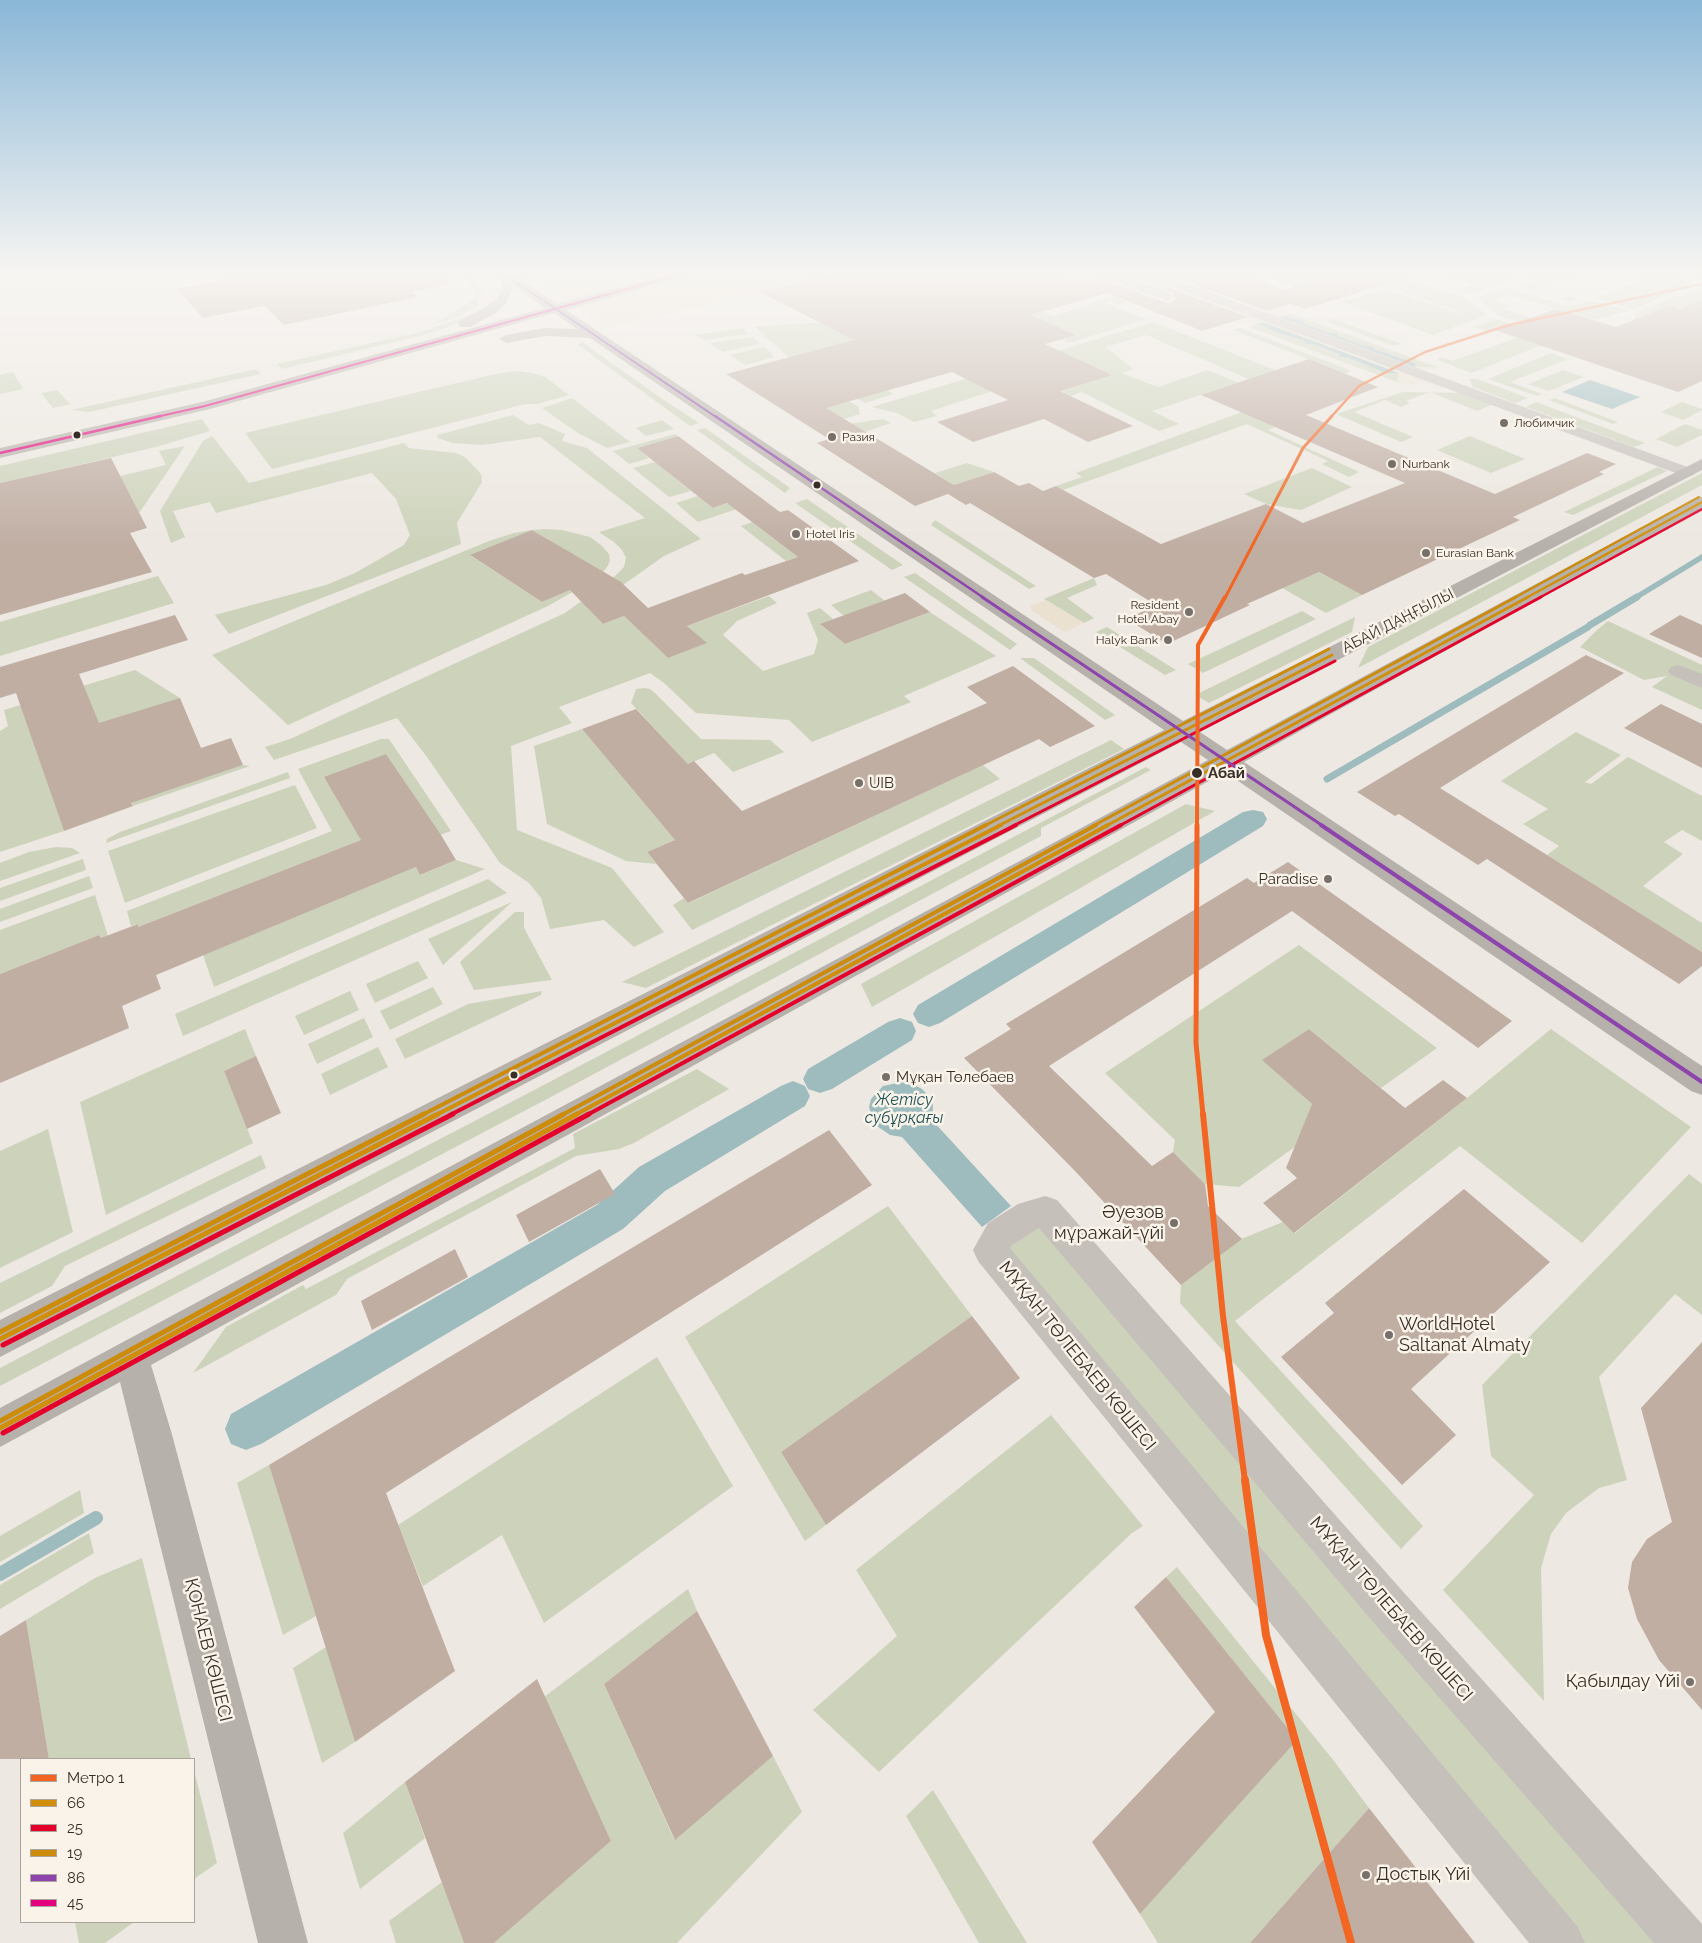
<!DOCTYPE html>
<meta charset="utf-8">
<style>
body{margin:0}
#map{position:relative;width:1702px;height:1943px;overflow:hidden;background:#ede8e1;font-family:Raleway,sans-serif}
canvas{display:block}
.legend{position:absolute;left:20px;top:1758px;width:175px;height:165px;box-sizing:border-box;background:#f9f3e9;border:1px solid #aba49c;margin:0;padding:6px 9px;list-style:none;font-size:15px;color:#372e28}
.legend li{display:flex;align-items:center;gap:10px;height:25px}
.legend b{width:25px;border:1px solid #aba49c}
</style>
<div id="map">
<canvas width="1702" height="1943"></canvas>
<ul class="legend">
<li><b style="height:6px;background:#f26522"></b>Метро 1</li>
<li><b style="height:6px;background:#d18e08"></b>66</li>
<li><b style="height:6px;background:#e4002b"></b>25</li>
<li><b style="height:6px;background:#cd8b0a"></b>19</li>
<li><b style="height:6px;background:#8e44ad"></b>86</li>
<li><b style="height:6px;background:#e5007d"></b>45</li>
</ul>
</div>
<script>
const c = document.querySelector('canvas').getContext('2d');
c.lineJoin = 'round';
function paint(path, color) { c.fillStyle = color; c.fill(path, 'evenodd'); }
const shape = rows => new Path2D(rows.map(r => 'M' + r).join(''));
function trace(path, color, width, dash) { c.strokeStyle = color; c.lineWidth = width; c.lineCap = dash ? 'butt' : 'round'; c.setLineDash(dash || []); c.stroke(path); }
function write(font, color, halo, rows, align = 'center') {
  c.font = font + ' Raleway,sans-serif'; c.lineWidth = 5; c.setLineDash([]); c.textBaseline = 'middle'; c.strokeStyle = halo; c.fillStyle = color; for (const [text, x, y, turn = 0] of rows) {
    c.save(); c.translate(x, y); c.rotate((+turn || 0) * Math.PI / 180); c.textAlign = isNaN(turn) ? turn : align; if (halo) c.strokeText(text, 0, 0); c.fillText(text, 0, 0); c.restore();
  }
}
paint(shape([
 [462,274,466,274,483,288,477,302,479,304,460,316,432,325,473,300,475,291],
 [1294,274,1340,274,1313,282,1322,296,1275,280],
 [1370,274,1391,274,1465,298,1487,315,1433,335,1342,302,1385,289,1458,313,1461,312,1382,285,1393,282],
 [1439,274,1488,274,1512,281,1468,294,1458,291,1474,285],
 [1549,274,1579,274,1534,290,1560,298,1568,295,1578,298,1569,302,1515,286],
 [1659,274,1696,284,1633,309,1595,298],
 [1702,287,1702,301,1629,329,1637,312],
 [1509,288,1571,307,1590,300,1628,311,1594,320,1509,295,1493,301,1509,306,1504,309,1578,333,1530,325,1499,316,1477,297,1502,289],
 [1114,296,1128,302,1119,304,1110,300,1105,303,1146,319,1069,343,1061,339,1075,335,887,390,893,394,865,403,812,373,1041,311,1053,316,1088,306,1094,302],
 [472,314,478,315,443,329,420,336,282,369,277,364,421,332],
 [1292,314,1437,367,1415,367,1415,363,1374,349,1372,346,1364,346,1338,336,1337,333,1329,333,1305,324,1303,321,1284,316],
 [1333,319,1402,344,1393,346,1326,321],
 [1496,319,1520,327,1547,343,1471,373,1438,360,1440,357,1452,361,1519,337,1498,329,1489,332,1473,327],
 [904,320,798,365,755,327,810,323,877,323],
 [1153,322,1313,385,1286,395,1146,335,1106,347,1133,369,1121,373,1158,387,1208,370,1270,396,1231,385,1152,411,1179,424,1159,431,1082,392,1071,396,1035,377,931,411,937,416,914,422,897,413,872,407,1021,362,1111,375,1093,366,1087,368,1054,352],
 [1258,324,1273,331,1304,341,1305,344,1312,344,1339,354,1340,357,1349,358,1386,373,1399,373,1397,382,1249,327],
 [743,328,749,334,704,340,695,335],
 [1240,328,1352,371,1343,374,1337,370,1233,330],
 [753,337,760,344,723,352,709,343],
 [582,342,661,398,699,423,690,426,578,345],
 [764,347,775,357,745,365,729,355],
 [1551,353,1568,359,1510,382,1542,394,1537,396,1488,379],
 [256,369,261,374,89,412,71,410],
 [1563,370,1584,377,1549,391,1528,384],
 [515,371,533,373,545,377,569,395,537,404,525,404,272,469,245,433,495,374],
 [13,372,23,389,0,394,0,375],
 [1469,379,1477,379,1528,398,1515,403,1473,387],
 [57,390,70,404,53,408,41,393],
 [1403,392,1465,393,1494,404,1477,411,1430,392,1406,401,1410,403,1401,407,1385,400,1354,412,1413,437,1401,442,1336,414],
 [572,398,630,442,607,448,578,433,542,408],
 [1555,398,1618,422,1613,424,1549,400],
 [845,399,858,406,860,414,837,421,816,408],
 [1536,402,1645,443,1634,447,1526,407],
 [1682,402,1702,409,1702,410,1683,420,1661,412],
 [1266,403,1318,410,1268,430,1359,472,1349,477,1322,464,1328,461,1247,424,1063,490,1056,486,1082,477,1076,473],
 [513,415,529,425,539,423,565,434,562,441,587,448,701,539,664,556,589,609,603,624,624,616,668,658,706,643,687,626,769,596,777,603,737,621,723,635,763,671,814,654,818,640,807,613,820,608,833,619,821,625,845,644,930,612,996,656,904,696,911,702,812,742,789,720,696,713,664,683,650,673,559,707,572,723,511,746,517,830,612,868,664,932,634,947,604,920,550,929,541,898,529,883,500,863,427,757,397,718,274,760,265,747,290,739,565,613,612,579,624,567,626,558,622,550,614,542,599,532,645,518,540,437,482,445,452,443,438,438,437,435],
 [202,419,210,431,156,447,0,483,0,466],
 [883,419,891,423,865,432,848,424],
 [662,420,674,429,646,436,636,428],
 [1685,424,1702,430,1702,435,1677,447,1656,439],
 [705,428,790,488,785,493,697,430],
 [675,434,678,436,637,448,649,458,629,464,613,451],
 [212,436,249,483,404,443,409,448,456,453,465,457,481,474,482,482,457,523,461,544,229,634,215,615,326,585,355,573,404,545,410,535,396,499,372,473,216,513,210,502,173,511,185,537,171,543,160,511,203,441],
 [1470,436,1525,459,1491,473,1437,450],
 [185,446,139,513,120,476,166,465,159,451],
 [655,462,691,491,669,497,633,468],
 [967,463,994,472,954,485,935,473],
 [1658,467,1667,471,1573,515,1564,512],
 [1312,468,1352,487,1301,510,1266,504,1244,494],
 [1702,473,1702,485,1358,668,1368,647],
 [756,494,764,500,698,522,676,503,698,496,713,508],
 [807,499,903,565,892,570,795,503],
 [935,520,1036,586,1029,589,931,525],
 [752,522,798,557,786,561,741,526],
 [546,529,562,530,590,537,601,545,609,554,610,561,607,567,603,572,532,530,471,556,542,602,601,576,548,606,288,725,212,655,489,541,514,533,532,530],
 [1319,572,1362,595,1326,613,1282,588],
 [915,573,1017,644,1010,650,904,577],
 [158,576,174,603,0,656,0,622],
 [1094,578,1097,585,1067,598,1094,618,1084,623,1044,599],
 [871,590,885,601,844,616,831,605],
 [1302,611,1316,619,1203,673,1188,664],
 [1355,617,1352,632,1209,703,1195,695],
 [1608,621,1702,665,1702,710,1652,687,1667,676,1644,680,1580,647,1596,631],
 [1107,627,1176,670,1165,675,1096,632],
 [1020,658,1034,658,1115,715,1105,720],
 [135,670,180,698,162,792,243,765,250,766,133,806,93,710,30,731,64,831,0,852,0,731,8,726,4,710],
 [644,688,650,689,655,693,701,739,770,740,784,752,733,772,714,753,688,764,631,703,636,689],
 [582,729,675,840,647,852,656,864,626,861,547,824,534,746],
 [1576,732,1621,755,1585,782,1591,784,1628,757,1702,796,1702,841,1682,830,1664,842,1683,854,1643,886,1702,923,1702,952,1547,855,1559,846,1523,824,1548,809,1501,781],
 [381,739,389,739,451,831,440,835,386,754,324,778,374,835,138,927,137,924,131,926,127,911,332,831,298,769],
 [1111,740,1124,749,646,988,622,982],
 [983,765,1000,779,692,930,673,905,684,898,689,903],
 [1146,767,1151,770,1041,828,1041,836,547,1099,0,1386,0,1368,538,1088],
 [288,772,290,778,106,843,107,839,120,832],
 [295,785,317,828,125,903,108,851],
 [1186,804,1215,811,872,1007,861,984],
 [56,847,72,848,80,853,0,881,0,863,29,852],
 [83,859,86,870,0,901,0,888],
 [456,860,485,869,214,987,203,955,416,867,421,875],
 [89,876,93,888,0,922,0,909],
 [488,879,507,893,183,1036,175,1014],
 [95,895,108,936,101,938,99,935,0,974,0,930],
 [512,902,443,965,428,939],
 [515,912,524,912,524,928,552,980,474,990,460,962],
 [1299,945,1437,1048,1381,1088,1309,1029,1263,1060,1312,1104,1296,1146,1239,1187,1205,1184,1173,1152,1175,1140,1105,1073],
 [418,961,428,978,375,1003,366,984],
 [433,987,443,1004,390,1030,380,1011],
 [350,991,359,1010,304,1035,295,1016],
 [542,991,541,995,405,1059,395,1039,468,1004],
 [364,1018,373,1037,317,1064,308,1044],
 [245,1029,256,1056,224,1071,253,1143,106,1215,80,1102],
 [1551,1029,1691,1127,1582,1243,1460,1146,1235,1321,1423,1526,1401,1549,1180,1303,1181,1285,1241,1239,1283,1222,1295,1233,1467,1098],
 [378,1047,388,1067,330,1095,321,1074],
 [697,1069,729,1089,634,1143,619,1149,576,1156,347,1279,336,1295,193,1373,226,1327,303,1285,306,1289,575,1148,573,1134],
 [48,1129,73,1232,0,1268,0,1151],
 [261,1155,266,1168,65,1266,52,1286,0,1313,0,1283],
 [1689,1174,1702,1184,1702,1315,1675,1294,1599,1377,1627,1480,1599,1488,1566,1513,1551,1534,1541,1568,1544,1701,1443,1590,1534,1495,1491,1456,1482,1385],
 [888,1206,972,1316,781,1452,826,1525,805,1541,685,1337],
 [1045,1211,1686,1943,1560,1943,990,1250],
 [657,1357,733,1486,544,1623,502,1535,423,1586,398,1525],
 [1051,1415,1143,1526,1132,1533,879,1772,813,1710,897,1636,856,1570],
 [269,1465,316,1616,283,1635,237,1483],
 [80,1490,84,1513,0,1562,0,1536],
 [89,1533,94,1553,0,1609,0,1585],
 [142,1558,191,1759,49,1759,26,1620,95,1578],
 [1177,1567,1334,1761,1369,1808,1250,1943,1158,1943,1140,1914,1295,1740,1166,1577],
 [688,1589,697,1611,604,1684,674,1839,773,1756,802,1812,677,1943,494,1943,611,1841,544,1697],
 [326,1647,355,1742,322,1763,293,1668],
 [194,1770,217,1863,194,1879],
 [405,1782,425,1838,360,1889,343,1833],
 [933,1790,1027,1943,979,1943,906,1816],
 [442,1882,464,1943,396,1943,389,1921],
 [75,1922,134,1922,105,1943,79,1943]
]), '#cdd3bb');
paint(shape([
 [531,274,841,274,607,328],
 [1111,274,1179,274,1174,275,1194,286,1195,278,1200,280,1199,288,1266,313,1279,309,1292,314,1280,317,1415,367,1437,367,1445,370,1424,370,1456,382,1440,389,1418,381,1417,387,1407,386,1397,382,1399,373,1263,322,1249,327,1237,322,1249,318,1182,292,1158,292,1164,288,1139,285],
 [1046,600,1084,623,1065,632,1032,611,1030,606]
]), '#ebe1d1');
paint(shape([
 [1284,316,1303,321,1305,324,1329,333,1337,333,1338,336,1364,346,1372,346,1374,349,1415,363,1415,367,1279,317],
 [1263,322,1399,373,1386,373,1349,358,1340,357,1339,354,1312,344,1305,344,1304,341,1273,331,1258,324],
 [1590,380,1640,397,1612,409,1562,392],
 [902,1082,913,1084,922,1089,929,1096,933,1105,932,1120,1011,1206,982,1227,902,1137,890,1135,874,1124,869,1107,871,1099,883,1086]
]), '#9ebcbe');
trace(shape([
 [1635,598,1702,557]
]), '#9ebcbe', 5.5);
trace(shape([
 [1590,625,1637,597],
 [1327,779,1588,627]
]), '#9ebcbe', 7);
trace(shape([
 [0,1574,96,1518]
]), '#9ebcbe', 14);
paint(shape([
 [1253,810,1263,812,1267,819,1263,826,940,1023,929,1027,918,1023,913,1014,918,1005,1243,812,1253,810],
 [900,1018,912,1022,916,1031,912,1040,832,1089,820,1093,808,1089,803,1079,808,1069,888,1022,900,1018],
 [793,1081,805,1086,810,1096,805,1106,665,1191,623,1229,261,1444,246,1450,231,1444,225,1429,231,1414,597,1205,639,1167,781,1086,793,1081]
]), '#9ebcbe');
paint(shape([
 [257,274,448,274,449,285,412,292,418,297,284,325,264,306,203,318,177,289],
 [836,274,1039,274,1050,279,1096,281,1102,279,1164,302,1169,303,1175,299,1173,292,1123,274,1141,274,1144,279,1248,317,1202,331,1108,293,1030,315,1076,335,1045,344,1112,375,1060,391,1133,426,1088,442,1044,419,973,442,937,422,1008,400,952,372,826,408,954,485,994,472,1019,486,1029,483,1043,491,1056,486,1161,544,1266,504,1303,523,1405,483,1201,395,1309,359,1378,387,1306,415,1495,494,1587,453,1616,464,1599,472,1604,474,1513,517,1520,520,1362,595,1319,572,1247,604,1250,605,1167,644,1127,619,1156,605,1106,574,1094,578,970,503,966,505,948,494,915,506,817,443,829,439,726,374,854,340,760,292],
 [1165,274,1239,274,1284,290,1340,274,1399,274,1400,280,1305,309,1290,304,1267,311],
 [1702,301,1702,381,1678,392,1495,330,1556,309,1616,327,1669,306,1680,309],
 [678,436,780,512,788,510,859,561,687,626,707,643,668,658,624,616,603,624,570,590,542,602,470,555,532,530,621,582,648,608,742,573,745,575,798,557,727,503,713,508,637,448],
 [111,458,147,528,130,533,152,572,0,615,0,483],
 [905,593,930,612,845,644,820,624],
 [175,615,188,640,79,674,99,723,180,698,201,748,231,738,243,765,131,803,133,806,64,831,16,693,0,698,0,667],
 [1680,615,1702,625,1702,658,1649,634],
 [1586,655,1624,673,1440,788,1702,952,1702,966,1679,984,1487,859,1478,865,1399,814,1395,816,1357,792],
 [1013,666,1095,726,1050,747,1039,739,688,903,647,852,675,840,582,729,636,709,688,764,694,761,742,811,987,703,967,687],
 [1661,704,1702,724,1702,768,1624,728],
 [386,754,441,835,456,860,420,875,416,867,156,975,161,989,122,1006,129,1028,0,1083,0,974,99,935,101,938,138,924,138,927,361,840,324,777],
 [1288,862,1512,1021,1478,1048,1292,911,1049,1066,1152,1166,1173,1152,1205,1184,1208,1206,1242,1239,1181,1285,1075,1171,964,1058,1011,1029,1006,1024,1247,878,1254,883],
 [1309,1029,1405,1108,1443,1080,1467,1098,1294,1233,1263,1203,1297,1178,1286,1168,1312,1104,1262,1060],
 [256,1056,281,1113,247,1129,224,1071],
 [829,1130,872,1185,386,1493,455,1671,355,1742,269,1465],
 [600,1169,615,1194,529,1242,516,1215],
 [1464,1189,1550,1262,1411,1389,1456,1435,1402,1485,1281,1357,1334,1313,1325,1303],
 [455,1249,468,1277,372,1330,361,1301],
 [972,1316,1020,1378,826,1525,781,1452],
 [1702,1342,1702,1710,1659,1660,1637,1619,1628,1588,1632,1562,1647,1539,1672,1522,1641,1408],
 [1166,1577,1297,1740,1140,1914,1092,1842,1215,1712,1134,1607],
 [697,1611,773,1756,675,1840,604,1684],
 [26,1620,49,1759,0,1759,0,1636],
 [537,1679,611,1841,494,1943,464,1943,405,1782],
 [1369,1808,1475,1943,1250,1943]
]), '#c0aea3');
paint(shape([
 [1100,274,1117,274,1172,294,1174,297,1168,301,1164,300,1102,277,1100,274],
 [1143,274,1160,274,1693,469,1695,472,1693,475,1687,477,1681,475,1145,277,1143,274],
 [1678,665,1702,674,1702,688,1671,675,1668,671,1671,667,1678,665],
 [1045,1196,1057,1200,1398,1586,1702,1924,1702,1943,1654,1943,1368,1616,1039,1228,1012,1245,1010,1248,1577,1926,1585,1943,1529,1943,978,1261,973,1250,988,1223,1018,1204,1045,1196]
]), '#c6c0ba');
paint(shape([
 [498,274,512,274,558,304,668,274,687,274,685,277,566,310,1183,721,1702,459,1702,470,1200,732,1227,750,1696,498,1702,497,1702,509,1244,762,1702,1066,1702,1095,1691,1091,1225,772,151,1365,171,1431,308,1943,258,1943,120,1382,0,1447,0,1408,1208,760,1181,742,0,1357,0,1320,1164,730,590,338,545,336,506,343,499,339,506,335,545,328,577,329,554,313,210,409,0,458,0,448,202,402,545,308,514,286,506,303,496,313,470,327,460,327,458,324,460,321,486,307,497,298,502,289,501,277,498,274]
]), '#b7b1ab');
trace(shape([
 [1526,598,1702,502]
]), '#d18e08', 2.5);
trace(shape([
 [998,826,1332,655],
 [1106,826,1528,597]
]), '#d18e08', 3);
trace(shape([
 [436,1115,1001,825],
 [575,1115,1108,825]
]), '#d18e08', 4);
trace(shape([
 [0,1339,438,1114],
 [0,1428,577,1114]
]), '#d18e08', 5);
trace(shape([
 [1539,598,1702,509]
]), '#e4002b', 2.5);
trace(shape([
 [1013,826,1335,661],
 [1119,826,1541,597]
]), '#e4002b', 3);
trace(shape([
 [450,1115,1016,825],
 [587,1115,1121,825]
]), '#e4002b', 4);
trace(shape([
 [3,1345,453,1114],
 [3,1433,589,1114]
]), '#e4002b', 5);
trace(shape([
 [1514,598,1699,497]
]), '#cd8b0a', 2.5);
trace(shape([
 [984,826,1329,649],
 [1093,826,1516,597]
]), '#cd8b0a', 3);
trace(shape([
 [422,1115,986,825],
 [562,1115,1096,825]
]), '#cd8b0a', 4);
trace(shape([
 [0,1332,424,1114],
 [0,1421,564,1114]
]), '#cd8b0a', 5);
trace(shape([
 [504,274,716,417]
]), '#8e44ad', 2);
trace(shape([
 [715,416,984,598]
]), '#8e44ad', 2.5);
trace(shape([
 [982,597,1323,826]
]), '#8e44ad', 3);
trace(shape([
 [1321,825,1702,1082]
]), '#8e44ad', 4);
trace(shape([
 [156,417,205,406,681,274]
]), '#e5007d', 2);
trace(shape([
 [0,453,161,416]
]), '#e5007d', 2.5);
trace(shape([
 [1331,417,1359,386,1425,352,1509,325,1702,284]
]), '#f26522', 2.5);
trace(shape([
 [1225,598,1303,448,1332,416]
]), '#f26522', 3);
trace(shape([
 [1197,826,1198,645,1225,597]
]), '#f26522', 4);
trace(shape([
 [1197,825,1196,1043,1203,1115]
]), '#f26522', 5);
trace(shape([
 [1203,1114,1223,1316,1245,1481]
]), '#f26522', 6);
trace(shape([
 [1245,1480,1266,1635,1351,1943]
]), '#f26522', 8);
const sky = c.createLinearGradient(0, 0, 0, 546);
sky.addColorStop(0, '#8ab7d7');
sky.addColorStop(0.5, '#f7f5f2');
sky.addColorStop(1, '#f7f5f200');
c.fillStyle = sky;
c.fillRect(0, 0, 1702, 546);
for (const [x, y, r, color] of [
 [1504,423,5,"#776f69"],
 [77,435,4.5,"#372e28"],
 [832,437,5,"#776f69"],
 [1392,464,5,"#776f69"],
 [817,485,4.5,"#372e28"],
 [796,534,5,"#776f69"],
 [1426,553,5,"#776f69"],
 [1189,612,5,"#776f69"],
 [1168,640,5,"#776f69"],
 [1197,773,6,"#372e28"],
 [859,783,5,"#776f69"],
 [1328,879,5,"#776f69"],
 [514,1075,4.5,"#372e28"],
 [886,1077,5,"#776f69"],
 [1174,1223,5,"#776f69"],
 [1389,1335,5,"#776f69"],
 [1690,1682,5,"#776f69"],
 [1366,1875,5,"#776f69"]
]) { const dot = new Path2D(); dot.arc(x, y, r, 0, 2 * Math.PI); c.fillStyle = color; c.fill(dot); trace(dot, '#f9f3e9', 2); }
write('12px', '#372e28', '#f9f3e9', [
 ["Любимчик",1514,423],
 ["Разия",842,437],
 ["Nurbank",1402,464],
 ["Hotel Iris",806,534],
 ["Eurasian Bank",1436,553],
 ["Resident",1179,605,"right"],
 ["Hotel Abay",1179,619,"right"],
 ["Halyk Bank",1158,640,"right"]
], 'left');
write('15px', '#372e28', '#f9f3e9', [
 ["АБАЙ ДАҢҒЫЛЫ",1398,621,-27]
]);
write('bold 15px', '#372e28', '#f9f3e9', [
 ["Абай",1208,773]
], 'left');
write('15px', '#372e28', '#f9f3e9', [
 ["UIB",869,783],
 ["Paradise",1318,879,"right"],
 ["Мұқан Төлебаев",896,1077]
], 'left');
write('italic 16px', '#1e5158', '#f9f3e9', [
 ["Жетісу",904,1100],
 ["субұрқағы",904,1118]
]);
write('18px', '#372e28', '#f9f3e9', [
 ["Әуезов",1164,1213],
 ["мұражай-үйі",1164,1234],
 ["WorldHotel",1399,1325,"left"],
 ["Saltanat Almaty",1399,1346,"left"],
 ["Қабылдау Үйі",1680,1682],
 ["Достық Үйі",1376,1875,"left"]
], 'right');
write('18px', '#372e28', '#f9f3e9', [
 ["МҰҚАН ТӨЛЕБАЕВ КӨШЕСІ",1077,1356,51],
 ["МҰҚАН ТӨЛЕБАЕВ КӨШЕСІ",1391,1609,49],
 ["ҚОНАЕВ КӨШЕСІ",208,1650,76]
]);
</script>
